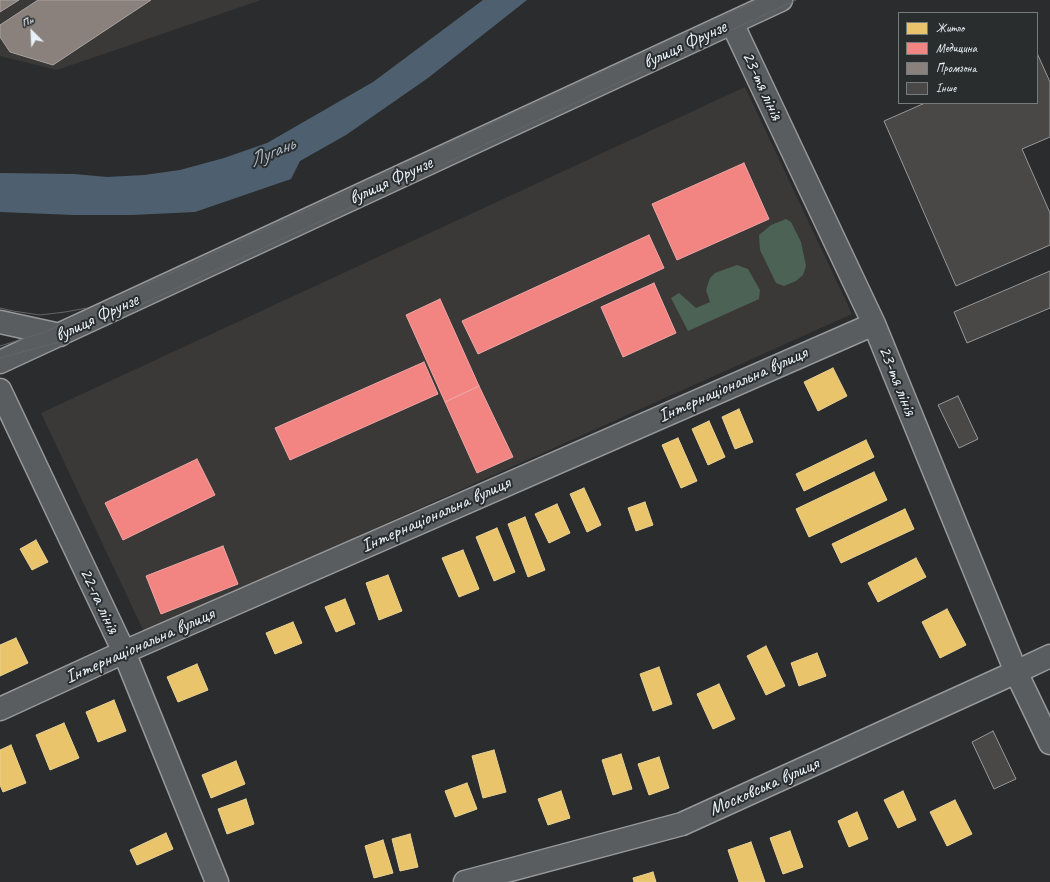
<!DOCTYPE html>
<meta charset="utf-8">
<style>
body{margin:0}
#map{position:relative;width:1050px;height:882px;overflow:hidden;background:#2b2c2d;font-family:Caveat,sans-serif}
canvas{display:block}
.legend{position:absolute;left:898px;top:12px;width:140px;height:92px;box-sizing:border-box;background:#2a2d2e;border:1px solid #767b7f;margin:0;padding:5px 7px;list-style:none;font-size:12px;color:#e8f1f8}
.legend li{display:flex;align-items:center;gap:8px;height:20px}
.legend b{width:20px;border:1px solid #767b7f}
.north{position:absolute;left:12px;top:12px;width:40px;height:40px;-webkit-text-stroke:3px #2a2d2e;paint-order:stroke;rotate:336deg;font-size:11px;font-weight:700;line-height:16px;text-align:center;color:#e8f1f8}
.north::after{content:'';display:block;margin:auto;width:14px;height:18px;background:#e8f1f8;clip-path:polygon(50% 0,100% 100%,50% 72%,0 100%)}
</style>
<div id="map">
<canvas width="1050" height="882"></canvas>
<ul class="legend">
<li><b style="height:11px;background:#e9c46a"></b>Житло</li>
<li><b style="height:11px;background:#f28482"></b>Медицина</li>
<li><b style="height:11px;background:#8a817c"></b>Промзона</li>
<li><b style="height:11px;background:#4a4846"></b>Інше</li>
</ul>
<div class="north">Пн</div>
</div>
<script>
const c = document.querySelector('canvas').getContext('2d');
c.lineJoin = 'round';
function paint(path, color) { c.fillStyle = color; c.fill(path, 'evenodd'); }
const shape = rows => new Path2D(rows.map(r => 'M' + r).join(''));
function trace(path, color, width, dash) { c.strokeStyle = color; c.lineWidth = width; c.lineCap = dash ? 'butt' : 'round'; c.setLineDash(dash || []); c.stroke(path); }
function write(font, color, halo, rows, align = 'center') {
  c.font = font + ' Caveat,sans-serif'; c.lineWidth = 4; c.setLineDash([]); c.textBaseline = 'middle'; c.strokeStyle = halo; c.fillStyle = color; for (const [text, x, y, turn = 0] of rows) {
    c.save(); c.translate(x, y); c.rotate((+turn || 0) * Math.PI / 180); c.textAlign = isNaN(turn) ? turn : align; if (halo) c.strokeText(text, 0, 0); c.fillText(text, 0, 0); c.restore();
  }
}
paint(shape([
 [0,0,261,0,57,70,0,56],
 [745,87,852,314,144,632,41,413]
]), '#3b3937');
paint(shape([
 [786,219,791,222,801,242,806,266,803,275,796,281,784,286,776,283,760,250,759,235,771,225],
 [737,265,748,269,760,290,759,299,688,331,671,298,679,293,696,308,710,302,706,290,710,278,715,273]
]), '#4b6255');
paint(shape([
 [483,0,527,0,428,78,346,135,300,161,291,179,195,212,132,215,74,215,0,212,0,173,74,174,107,177,144,175,180,170,224,158,267,143,373,82]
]), '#4e606f');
const homes = shape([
 [833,368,847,396,818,411,804,382,833,368],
 [739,409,753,442,735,449,722,417,739,409],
 [709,421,725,457,708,465,692,429,709,421],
 [678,438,697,481,681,488,662,445,678,438],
 [866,440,874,457,804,491,796,474,866,440],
 [874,472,887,500,809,537,796,509,874,472],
 [584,488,601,525,587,532,570,494,584,488],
 [645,502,653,525,636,531,628,508,645,502],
 [557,504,570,533,549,543,535,514,557,504],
 [905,509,914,529,841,563,832,544,905,509],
 [525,517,545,570,528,577,508,524,525,517],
 [497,528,515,572,494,581,476,537,497,528],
 [36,540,48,562,32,570,20,549,36,540],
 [463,550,479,589,459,597,442,558,463,550],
 [916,558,926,577,878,602,868,583,916,558],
 [388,575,402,611,379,620,366,583,388,575],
 [345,599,355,624,336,632,325,607,345,599],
 [947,609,966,645,940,658,922,622,947,609],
 [293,622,302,643,275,654,266,633,293,622],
 [16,638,28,663,0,676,0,645,16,638],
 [766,646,785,686,766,695,747,656,766,646],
 [817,653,826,676,799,686,791,663,817,653],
 [197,664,208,690,178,702,167,677,197,664],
 [659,667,672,704,653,711,640,674,659,667],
 [719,684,735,719,713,729,697,694,719,684],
 [114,700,126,731,98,742,86,712,114,700],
 [64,723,79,758,50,770,36,735,64,723],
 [11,745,26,783,3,792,0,785,0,750,11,745],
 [494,750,506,792,483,798,472,756,494,750],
 [621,754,632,789,613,795,602,760,621,754],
 [659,757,669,788,649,795,638,764,659,757],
 [236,761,245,784,211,798,202,775,236,761],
 [467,783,477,809,455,817,445,791,467,783],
 [561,791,570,818,548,825,538,799,561,791],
 [903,791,916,820,898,828,884,800,903,791],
 [246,799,254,824,227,834,218,809,246,799],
 [955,800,972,834,947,846,930,812,955,800],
 [857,812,868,839,849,847,838,821,857,812],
 [790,831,803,867,783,874,770,838,790,831],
 [166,833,173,849,137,865,130,850,166,833],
 [410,834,418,867,400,871,392,839,410,834],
 [383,840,393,873,374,878,365,846,383,840],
 [751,842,765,882,739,882,728,850,751,842],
 [653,872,656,882,634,882,633,878,653,872]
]);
paint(homes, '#e9c46a');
trace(homes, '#e9d295', 1);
const health = shape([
 [744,163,769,219,677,260,652,204,744,163],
 [649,235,664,268,478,354,462,321,649,235],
 [654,283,676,333,623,357,601,307,654,283],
 [440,299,479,386,445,402,406,315,440,299],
 [424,362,438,394,290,460,275,428,424,362],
 [479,386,513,457,477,473,445,402,479,386],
 [197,459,215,495,123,540,105,503,197,459],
 [223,546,238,584,161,614,146,576,223,546]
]);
paint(health, '#f28482');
trace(health, '#efa5a5', 1);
const industry = shape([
 [0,0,19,0,0,12,0,0],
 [38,0,151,0,53,65,10,52,0,37,0,25,38,0]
]);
paint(industry, '#8a817c');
trace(industry, '#a6a3a1', 1);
const building = shape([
 [1037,53,1050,82,1050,137,1022,149,1050,213,1050,245,956,286,884,121,925,103,1037,103,1037,53],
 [1050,271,1050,308,967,343,954,312,1050,271],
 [958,396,978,439,959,448,938,405,958,396],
 [993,731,1016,779,994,789,972,742,993,731]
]);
paint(building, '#4a4846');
trace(building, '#96989a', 1);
const street = shape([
 [732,23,874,324,1016,672,1050,743],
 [0,390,124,652,217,882],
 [0,709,124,652,874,324],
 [465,882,682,824,1016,672,1050,656]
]);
const secondary = shape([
 [0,322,60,335],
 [0,362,781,0]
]);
trace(street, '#96989a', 25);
trace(secondary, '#96989a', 25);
trace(street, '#5a5d60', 22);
trace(secondary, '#5a5d60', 22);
trace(shape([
 [0,308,13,311,40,315,65,312,87,308],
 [0,346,45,332,578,83,758,0],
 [0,358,63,341,796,0]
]), '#636566', 1);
write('19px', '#e8f1f8', '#2a2d2e', [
 ["вулиця Фрунзе",685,45,-25],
 ["23-тя лінія",762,86,65],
 ["вулиця Фрунзе",391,181,-25],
 ["вулиця Фрунзе",97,318,-25],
 ["23-тя лінія",897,381,68],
 ["Інтернаціональна вулиця",733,385,-24],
 ["Інтернаціональна вулиця",436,515,-24],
 ["22-га лінія",99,601,65],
 ["Інтернаціональна вулиця",140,646,-24],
 ["Московська вулиця",764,787,-24]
]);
write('italic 20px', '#acb9c4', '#2a2d2e', [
 ["Лугань",272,153,-23]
]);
</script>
